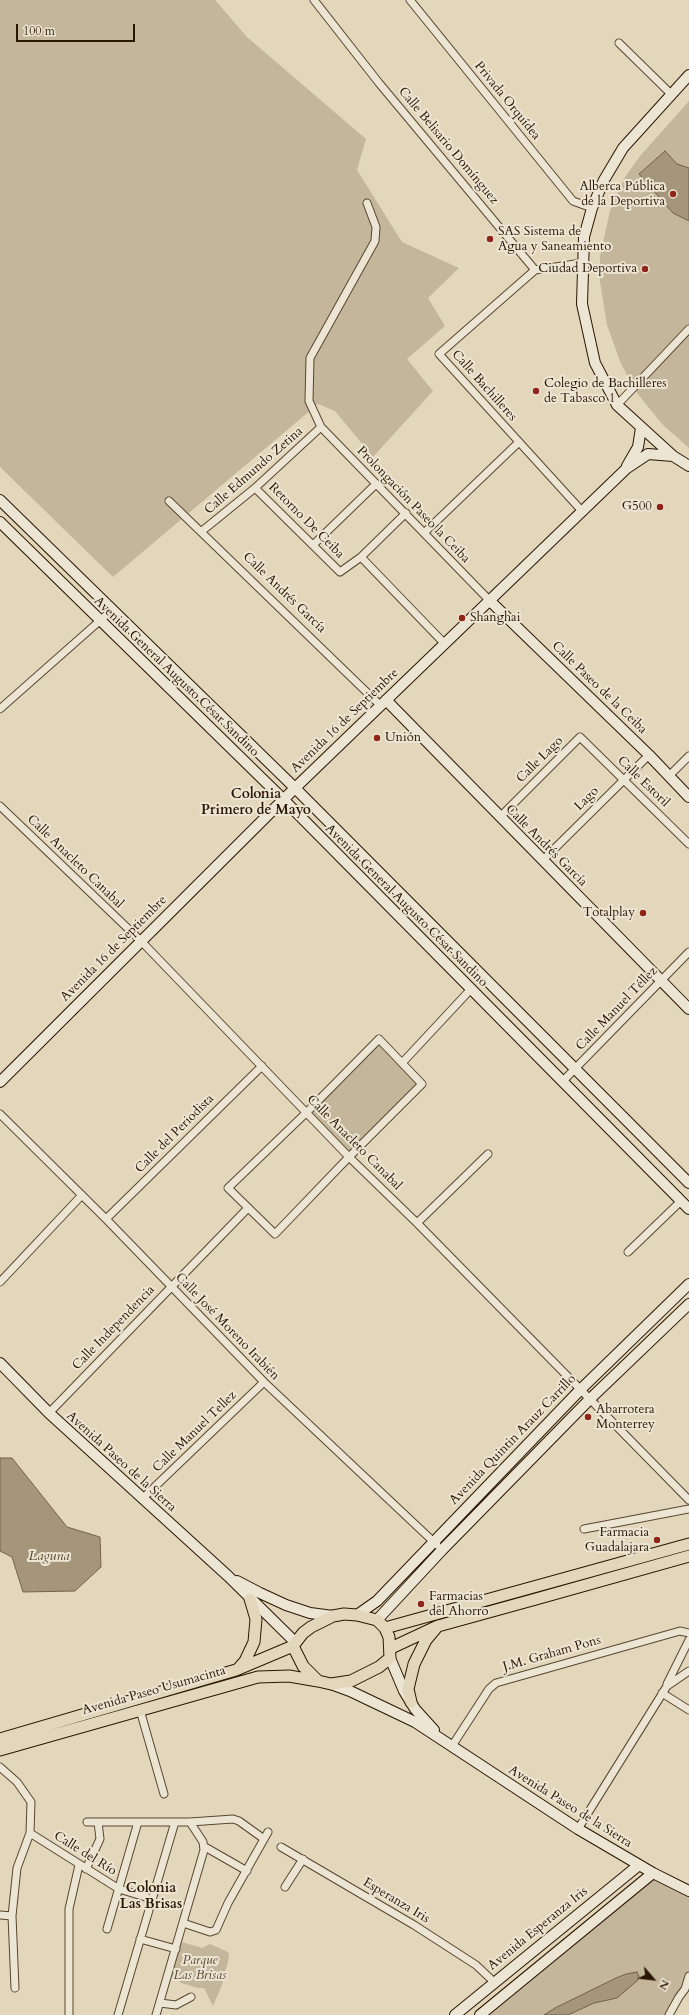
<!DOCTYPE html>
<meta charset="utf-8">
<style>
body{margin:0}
#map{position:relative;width:689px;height:2015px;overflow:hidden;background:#e3d7bb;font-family:Cardo,serif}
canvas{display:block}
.north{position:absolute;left:633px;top:1959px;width:40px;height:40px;-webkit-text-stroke:3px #ede5d3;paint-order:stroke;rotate:118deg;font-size:11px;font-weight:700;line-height:16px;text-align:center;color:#291600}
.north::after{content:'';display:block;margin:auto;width:14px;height:18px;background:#291600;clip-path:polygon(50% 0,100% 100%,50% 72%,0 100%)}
.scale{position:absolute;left:16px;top:24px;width:119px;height:18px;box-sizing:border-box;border:2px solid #291600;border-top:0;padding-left:5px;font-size:12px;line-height:14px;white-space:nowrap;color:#291600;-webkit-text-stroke:3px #ede5d3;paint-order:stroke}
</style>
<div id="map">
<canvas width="689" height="2015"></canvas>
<div class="north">N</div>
<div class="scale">100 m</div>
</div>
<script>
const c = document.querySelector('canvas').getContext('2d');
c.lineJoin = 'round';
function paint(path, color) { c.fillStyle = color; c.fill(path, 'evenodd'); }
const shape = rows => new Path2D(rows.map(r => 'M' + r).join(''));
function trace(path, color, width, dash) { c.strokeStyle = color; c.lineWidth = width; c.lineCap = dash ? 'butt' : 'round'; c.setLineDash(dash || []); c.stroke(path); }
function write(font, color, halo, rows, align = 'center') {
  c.font = font + ' Cardo,serif'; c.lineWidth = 4; c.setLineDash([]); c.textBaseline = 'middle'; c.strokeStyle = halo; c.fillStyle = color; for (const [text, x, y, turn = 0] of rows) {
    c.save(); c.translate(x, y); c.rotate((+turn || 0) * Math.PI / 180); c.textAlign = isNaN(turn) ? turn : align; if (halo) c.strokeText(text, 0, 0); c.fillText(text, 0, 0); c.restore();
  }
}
paint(shape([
 [0,0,215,0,247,37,366,139,357,170,402,242,459,268,428,298,445,326,407,359,433,391,373,457,335,411,318,404,113,577,0,467],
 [689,101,689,448,662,424,637,393,621,364,607,325,600,282,600,256,610,211,623,180,640,156],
 [379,1039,422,1084,349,1157,307,1112],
 [653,1873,689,1891,689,1974,669,2015,480,2015],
 [178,1941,202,1948,210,1944,228,1952,229,1957,222,1985,213,2006,204,1988,198,1988,181,1983,178,1980,167,1978]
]), '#c3b69b');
const water = shape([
 [665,151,677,164,689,168,689,221,673,213,639,174,665,151],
 [0,1458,12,1458,67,1527,100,1537,101,1567,75,1591,23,1592,12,1557,0,1551,0,1458],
 [637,1972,639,1976,638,1980,617,1998,594,2003,568,2015,544,2015,555,2008,616,1978,626,1974,637,1972]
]);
paint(water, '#a4957b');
trace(water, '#73624a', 1);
const street = shape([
 [314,0,379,83,535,270],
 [410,0,573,201,592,208],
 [619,43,671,94],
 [367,203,376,227,375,241,310,358,309,401,321,427,489,600],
 [535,270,439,354,581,510],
 [535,270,582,263],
 [617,405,689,329],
 [255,488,340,572,361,557,406,513],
 [169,501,380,705],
 [202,531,255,488,321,427],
 [424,533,519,442],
 [313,545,376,484],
 [361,557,444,643],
 [0,709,112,610],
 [669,776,689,756],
 [0,806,141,941,349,1157,417,1223,689,1500],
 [500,817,580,737,689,844],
 [543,860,649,755],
 [379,1039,422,1084,349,1157,275,1234,228,1188,307,1112,379,1039],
 [402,1063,471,989],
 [562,1082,689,952],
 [0,1114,106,1219,264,1382,437,1545],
 [106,1219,262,1066],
 [417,1223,488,1154],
 [628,1252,681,1201],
 [0,1282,82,1195],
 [49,1413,248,1208],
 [142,1499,264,1382],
 [584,1529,689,1509],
 [667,1684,689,1640],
 [662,1693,689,1710],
 [140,1710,164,1794],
 [452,1746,489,1689,496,1683,680,1631,689,1633],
 [0,1767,17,1782,31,1802,30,1833,17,1868,12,1916,15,1988],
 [87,1822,190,1822,233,1819,239,1821,264,1839],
 [578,1829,667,1686,689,1671],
 [30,1833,119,1889,152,1899],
 [205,1847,247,1871],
 [281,1847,414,1925,476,1965,494,1982],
 [86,1869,100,1839,98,1822],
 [285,1887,303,1859],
 [0,1915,12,1916],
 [183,1923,210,1932,216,1930,228,1903,268,1832],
 [107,1929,138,1822],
 [140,1939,176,1949],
 [685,1989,689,1976],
 [160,2003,176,2005,191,1997],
 [69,2015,69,1909,79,1865],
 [118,2015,175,1822],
 [156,2015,204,1850,203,1842,190,1822],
 [669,2015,679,1997,685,1989]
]);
const secondary = shape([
 [689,75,623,148,604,180,592,208,584,237,582,304,595,363,617,405,673,456,689,466],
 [627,466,638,447,641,428],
 [0,500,295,788,689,1183],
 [0,522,284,800,689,1209],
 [489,600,649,755,689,797],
 [386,700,689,1009],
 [0,1082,295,788,627,468,648,454,673,456],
 [0,1363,49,1413,228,1576,295,1642],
 [237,1581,260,1593,286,1605,310,1613,333,1616],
 [357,1615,377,1601,580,1390,689,1284],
 [377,1620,442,1550,590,1399,689,1304],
 [390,1658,404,1691,415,1709,434,1730],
 [331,1684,350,1691,415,1722,578,1829,653,1873,689,1891],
 [455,2015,639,1865],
 [480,2015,653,1873]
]);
const primary = shape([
 [344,1614,357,1615,377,1620,385,1628,389,1637,390,1658,379,1667,351,1681,331,1684,318,1681,303,1666,293,1646,303,1633,311,1627,333,1616,344,1614],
 [385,1628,689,1544],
 [391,1648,438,1626,536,1599,689,1556],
 [238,1669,245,1661,254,1642,256,1619,250,1599],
 [411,1702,408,1689,414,1664,426,1640,436,1628],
 [0,1739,236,1670,293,1646],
 [0,1750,258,1677,289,1676,318,1681]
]);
trace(street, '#58462f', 9);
trace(secondary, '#291600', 12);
trace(primary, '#291600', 13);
trace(street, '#ede5d3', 7);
trace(secondary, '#ede5d3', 10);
trace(primary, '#e3d7bb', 11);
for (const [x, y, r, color] of [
 [673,194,4,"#8f2418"],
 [490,239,4,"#8f2418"],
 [645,269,4,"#8f2418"],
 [536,391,4,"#8f2418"],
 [660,507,4,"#8f2418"],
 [462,618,4,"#8f2418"],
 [377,738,4,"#8f2418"],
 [643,913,4,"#8f2418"],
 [588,1417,4,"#8f2418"],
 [657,1540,4,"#8f2418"],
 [421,1604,4,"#8f2418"]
]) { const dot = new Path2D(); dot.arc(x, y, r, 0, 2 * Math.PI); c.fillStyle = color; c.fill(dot); trace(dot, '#ede5d3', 1.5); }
write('13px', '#291600', '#ede5d3', [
 ["Privada Orquídea",507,101,51],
 ["Calle Belisario Domínguez",448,146,50],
 ["Calle Bachilleres",484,386,48],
 ["Calle Edmundo Zetina",254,471,-41],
 ["Prolongación Paseo la Ceiba",413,505,46],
 ["Retorno De Ceiba",306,521,45],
 ["Calle Andrés García",284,593,44],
 ["Avenida General Augusto César Sandino",176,677,44],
 ["Calle Paseo de la Ceiba",599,688,44],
 ["Avenida 16 de Septiembre",345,721,-44],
 ["Calle Lago",540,760,-45],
 ["Calle Estoril",643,782,44],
 ["Lago",587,799,-45],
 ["Calle Andrés García",546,846,45],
 ["Calle Anacleto Canabal",75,862,44],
 ["Avenida General Augusto César Sandino",406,906,45],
 ["Avenida 16 de Septiembre",114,949,-45],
 ["Calle Manuel Téllez",617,1009,-46],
 ["Calle del Periodista",175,1134,-45],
 ["Calle Anacleto Canabal",354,1143,45],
 ["Calle José Moreno Irabién",227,1327,46],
 ["Calle Independencia",114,1328,-46],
 ["Calle Manuel Tellez",195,1432,-44],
 ["Avenida Quintin Arauz Carrillo",513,1440,-46],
 ["Avenida Paseo de la Sierra",121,1462,42],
 ["J.M. Graham Pons",552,1654,-16],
 ["Avenida Paseo Usumacinta",154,1691,-16],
 ["Avenida Paseo de la Sierra",570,1807,32],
 ["Calle del Río",85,1854,32],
 ["Esperanza Iris",396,1901,31],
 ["Avenida Esperanza Iris",538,1929,-39]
]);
write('13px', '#291600', '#ede5d3', [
 ["Alberca Pública",665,187,"right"],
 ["de la Deportiva",665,202,"right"],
 ["SAS Sistema de",498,232],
 ["Agua y Saneamiento",498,247],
 ["Ciudad Deportiva",637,269,"right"],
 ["Colegio de Bachilleres",544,384],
 ["de Tabasco 1",544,399],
 ["G500",652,507,"right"],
 ["Shanghai",470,618],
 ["Unión",385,738],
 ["Totalplay",635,913,"right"],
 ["Abarrotera",596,1410],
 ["Monterrey",596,1425],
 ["Farmacia",649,1533,"right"],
 ["Guadalajara",649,1548,"right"],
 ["Farmacias",429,1597],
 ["del Ahorro",429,1612]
], 'left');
write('italic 13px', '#57462e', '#ede5d3', [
 ["Parque",200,1961],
 ["Las Brisas",200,1976]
]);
write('bold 14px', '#291600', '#ede5d3', [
 ["Colonia",256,795],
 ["Primero de Mayo",256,811],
 ["Colonia",151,1889],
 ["Las Brisas",151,1905]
]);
write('italic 14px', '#5a4931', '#ede5d3', [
 ["Laguna",49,1557]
]);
</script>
